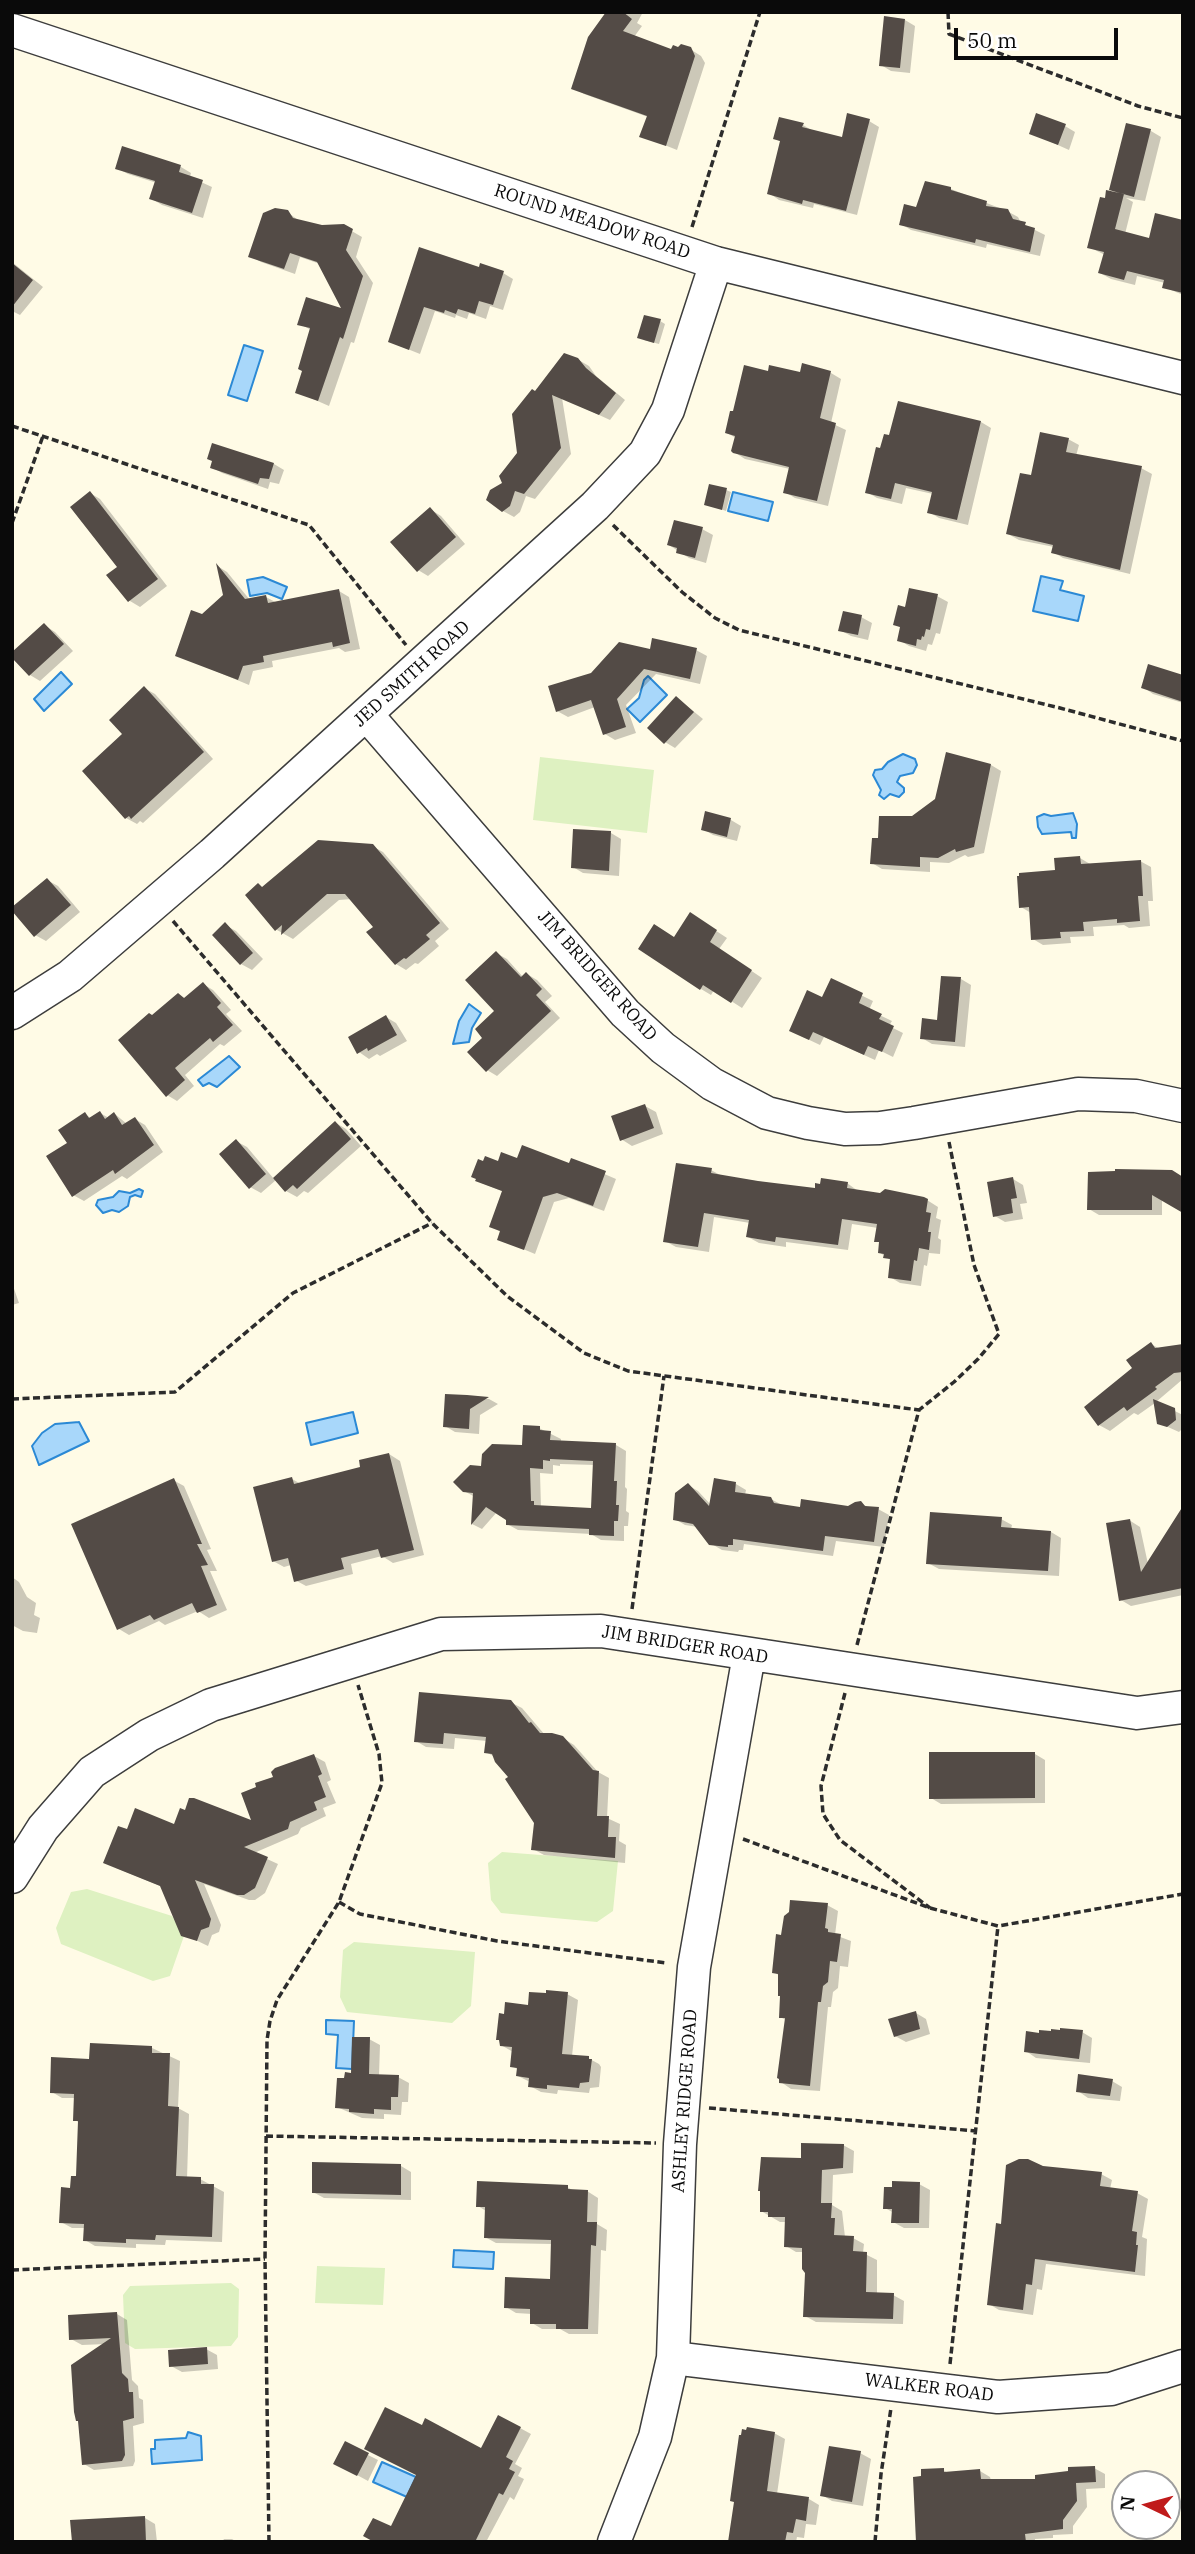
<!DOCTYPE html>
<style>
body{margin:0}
#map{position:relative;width:1195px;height:2554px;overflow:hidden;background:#fffbe6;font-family:"IBM Plex Serif",serif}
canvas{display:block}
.frame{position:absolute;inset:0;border:14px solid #0a0a0a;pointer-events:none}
.north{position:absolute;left:1111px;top:2470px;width:70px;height:70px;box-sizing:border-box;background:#fff;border:2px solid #9d9d9d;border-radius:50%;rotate:275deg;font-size:19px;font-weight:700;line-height:28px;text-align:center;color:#0a0a0a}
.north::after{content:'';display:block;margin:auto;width:24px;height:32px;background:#c01b1b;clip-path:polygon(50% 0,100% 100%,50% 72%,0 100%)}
.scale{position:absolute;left:954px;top:28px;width:164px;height:32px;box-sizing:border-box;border:4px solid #0a0a0a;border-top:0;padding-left:9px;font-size:21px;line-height:24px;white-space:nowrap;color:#0a0a0a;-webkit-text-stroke:5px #fff;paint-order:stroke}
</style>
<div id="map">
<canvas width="1195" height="2554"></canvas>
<div class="frame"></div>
<div class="north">N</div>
<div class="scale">50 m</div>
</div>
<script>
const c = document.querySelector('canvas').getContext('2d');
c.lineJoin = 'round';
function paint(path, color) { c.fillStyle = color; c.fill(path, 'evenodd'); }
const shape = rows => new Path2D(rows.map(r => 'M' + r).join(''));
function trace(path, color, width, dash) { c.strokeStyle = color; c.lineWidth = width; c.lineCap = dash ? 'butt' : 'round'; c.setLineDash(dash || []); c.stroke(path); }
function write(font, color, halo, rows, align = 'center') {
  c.font = font + ' "IBM Plex Serif",serif'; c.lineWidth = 7; c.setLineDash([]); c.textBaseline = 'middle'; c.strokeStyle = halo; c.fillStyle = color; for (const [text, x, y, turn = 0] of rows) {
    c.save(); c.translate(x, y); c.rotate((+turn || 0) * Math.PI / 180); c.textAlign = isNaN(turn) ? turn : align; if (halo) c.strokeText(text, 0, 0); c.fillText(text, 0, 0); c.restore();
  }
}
paint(shape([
 [540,757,654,770,647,833,533,820],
 [502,1852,618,1861,613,1911,597,1922,501,1913,491,1900,488,1863],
 [87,1889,172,1916,184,1936,170,1976,153,1981,61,1944,56,1928,71,1892],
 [354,1942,475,1952,471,2006,452,2023,347,2012,340,1997,343,1950],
 [317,2266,385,2268,383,2305,315,2303],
 [231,2283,239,2289,238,2337,231,2346,135,2349,125,2343,123,2295,130,2286]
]), '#def1c1');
const water = shape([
 [244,345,263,351,247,401,228,395,244,345],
 [733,492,773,502,768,521,728,511,733,492],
 [1041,576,1063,581,1060,590,1084,596,1078,621,1033,611,1041,576],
 [263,577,287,587,282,599,267,593,250,596,247,580,263,577],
 [61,672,72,684,44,711,34,699,61,672],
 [648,676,667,695,640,722,627,709,639,698,644,680,648,676],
 [903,754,915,759,917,765,913,773,900,776,897,782,904,788,904,792,899,797,890,794,884,799,879,795,881,790,873,775,875,770,882,769,888,762,903,754],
 [1073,813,1077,824,1076,838,1072,838,1071,832,1042,834,1038,827,1037,817,1044,814,1051,816,1073,813],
 [469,1004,481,1013,472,1028,469,1042,453,1044,459,1021,469,1004],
 [229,1056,240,1067,217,1087,209,1083,203,1086,198,1080,229,1056],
 [139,1189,143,1191,141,1197,135,1195,130,1197,128,1206,119,1212,112,1210,103,1213,96,1205,98,1200,113,1197,119,1191,130,1193,139,1189],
 [353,1412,358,1433,311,1445,306,1423,353,1412],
 [79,1422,89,1441,39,1465,32,1446,42,1433,55,1424,79,1422],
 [326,2020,354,2021,352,2069,336,2068,338,2035,326,2034,326,2020],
 [454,2250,494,2252,493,2269,453,2267,454,2250],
 [188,2432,201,2436,202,2460,152,2464,151,2449,155,2449,155,2440,186,2438,188,2432],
 [382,2462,416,2477,407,2497,373,2482,382,2462]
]);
paint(water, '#a8d7fa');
trace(water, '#2b89d5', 2);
paint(shape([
 [609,12,643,12,637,23,642,26,634,37,672,51,690,49,701,56,705,63,677,150,642,136,648,117,584,94,573,88],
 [905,20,915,26,910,73,891,71,881,65],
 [869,121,879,127,857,215,814,204,813,208,779,200,769,193,782,142,775,139,803,125,813,131,843,139],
 [1127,125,1151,131,1161,137,1145,201,1126,198,1133,202,1125,234,1150,240,1183,222,1183,295,1164,287,1165,283,1137,276,1135,285,1111,279,1100,273,1105,255,1089,247,1106,200,1119,194,1111,189],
 [1065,126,1075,132,1069,150,1031,133],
 [123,149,181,167,191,173,190,177,212,187,203,218,162,205,152,199,157,183,128,174,117,168],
 [951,189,1007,211,1018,217,1021,223,1045,235,1040,256,987,244,986,248,911,230,901,224,917,209],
 [287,212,301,222,322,227,343,226,362,237,356,257,373,283,354,343,351,342,329,406,297,392,304,371,311,330,300,324,344,311,320,264,300,257,295,274,261,262,250,256],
 [420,249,480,269,503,273,513,279,503,310,490,306,486,319,469,313,467,319,456,315,455,318,435,311,420,354,390,342],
 [12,262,43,287,20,315,12,311],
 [660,321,665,324,659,344,644,340],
 [577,359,589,366,596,376,625,400,610,420,562,398,571,454,535,499,526,496,520,512,514,517,503,511,505,483,519,453,535,393],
 [803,366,831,373,841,379,831,423,846,430,828,506,795,498,785,492,790,469,745,459,734,452,736,438,727,433,734,413,769,373,801,375],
 [981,422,991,428,968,525,939,518,929,512,933,494,906,488,902,504,877,498,867,492],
 [1068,439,1079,445,1076,456,1141,468,1152,474,1130,574,1063,558,1053,552,1054,547,1019,540,1008,534,1032,477],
 [214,445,274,464,284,470,279,484,270,482,268,489,222,473,212,467],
 [726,490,731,492,726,511,706,504],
 [90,493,100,499,167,586,140,607,130,601,109,575,119,567],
 [430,509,441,516,465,544,428,576,418,570],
 [702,529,713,535,706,563,689,558,669,545],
 [219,567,227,572,250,600,266,597,277,603,339,591,349,597,360,649,345,652,339,648,272,661,273,667,253,671,249,685,177,655,203,616,225,595],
 [937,596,948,602,940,634,936,633,932,645,928,644,926,651,909,646,899,640,901,628,895,624,906,609],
 [861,617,872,623,868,640,851,636,840,630],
 [44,625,55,632,73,651,40,681,30,675],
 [696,650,707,656,700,684,656,674,626,705,636,733,615,740,605,734,595,707,568,717,557,711,592,675,651,651],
 [1183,677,1183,703,1153,694,1143,687],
 [144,688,155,694,213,759,143,823,140,821,137,824,126,818,124,735],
 [677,698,703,719,675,748,665,742],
 [948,754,991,765,1001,771,984,853,968,857,965,855,949,863,930,862,930,872,882,869,872,863,912,817,937,800],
 [707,814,731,820,741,826,737,841,713,835,703,829],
 [575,831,611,833,621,839,619,876,583,873,573,867],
 [372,846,383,852,449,929,435,941,439,946,418,964,415,963,406,970,396,964,376,927,352,899,339,900,293,939,277,930,247,895],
 [1080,858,1090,864,1140,861,1151,867,1153,901,1148,901,1150,926,1129,928,1124,925,1093,927,1094,936,1070,937,1071,943,1043,945,1033,939,1031,913,1021,907,1056,872],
 [47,880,58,886,80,912,46,941,35,935],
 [701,921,727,938,719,949,762,978,742,1008,714,990,711,995,701,989,640,948,675,938],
 [225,925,236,931,263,959,252,970,241,964,214,935],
 [496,953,507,959,523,977,527,974,537,980,552,996,545,1002,560,1018,497,1076,487,1070,485,1038,497,1011],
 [961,979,971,985,965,1047,932,1044,922,1038,938,1021],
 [832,981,873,1001,869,1010,892,1021,889,1026,903,1033,893,1057,879,1050,875,1060,824,1037,820,1045,801,1036],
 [203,984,213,990,231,1010,226,1014,242,1031,224,1046,220,1044,185,1075,194,1086,177,1101,167,1095,153,1017,179,995,186,999],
 [386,1017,396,1023,407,1041,380,1056,377,1054,369,1059,359,1052],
 [645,1106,656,1112,663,1134,632,1146,621,1139],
 [100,1113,109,1118,115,1114,127,1124,135,1119,145,1125,163,1152,127,1179,122,1176,84,1201,73,1195,69,1143,85,1114,92,1119],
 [336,1123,346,1129,361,1146,308,1193,304,1191,297,1197,286,1191,276,1180,261,1193,250,1187,236,1141,247,1147,274,1179],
 [518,1160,570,1165,572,1160,616,1179,604,1211,569,1198,554,1202,535,1254,499,1239,501,1232,491,1227,504,1192,477,1181,499,1163],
 [711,1170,722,1176,816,1190,847,1183,858,1191,927,1200,938,1207,936,1218,941,1220,938,1238,941,1240,940,1254,929,1253,927,1266,924,1265,921,1286,900,1283,890,1277,892,1261,879,1252,881,1243,876,1241,878,1228,852,1224,848,1250,786,1242,786,1247,759,1243,748,1237,750,1223,714,1217,709,1252,676,1247,665,1241],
 [1117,1173,1162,1199,1162,1215,1099,1215,1089,1209],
 [1013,1179,1023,1185,1027,1203,1020,1204,1023,1219,1005,1222,995,1216],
 [12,1283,19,1303,12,1305],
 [1151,1344,1160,1349,1183,1346,1183,1379,1156,1402,1183,1415,1183,1428,1179,1432,1159,1423,1155,1403,1138,1415,1134,1413,1110,1431,1099,1425],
 [447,1396,489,1399,498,1404,480,1415,479,1434,455,1432,445,1426],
 [539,1428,561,1439,561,1442,616,1445,626,1451,625,1487,627,1489,626,1511,629,1513,628,1526,624,1526,624,1541,601,1540,591,1534,518,1530,507,1524,508,1520,497,1512,482,1529,472,1524,475,1497,464,1491,483,1468,523,1447],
 [560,1464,595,1465,593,1509,541,1507,540,1473,553,1474,553,1465,560,1466],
 [389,1454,400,1461,424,1555,393,1563,382,1556,351,1564,353,1574,306,1586,295,1580,291,1565,284,1567,273,1561,292,1479,301,1484,362,1469],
 [173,1480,184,1486,211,1549,207,1550,217,1571,210,1571,227,1610,209,1618,198,1611,165,1625,159,1621,129,1635,119,1629],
 [736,1484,746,1490,745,1495,771,1499,782,1505,801,1509,848,1508,861,1503,869,1508,878,1509,889,1515,884,1547,836,1541,833,1556,744,1544,743,1550,739,1550,738,1552,722,1550,710,1543,698,1527,685,1525,675,1519,688,1485,698,1491,711,1505],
 [1183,1510,1183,1595,1131,1606,1121,1600,1129,1520,1140,1527,1148,1564],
 [1001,1519,1012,1525,1011,1529,1051,1532,1061,1538,1059,1576,939,1569,928,1563],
 [12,1577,19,1582,27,1597,36,1603,34,1615,40,1618,37,1633,23,1631,12,1625],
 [510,1702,522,1708,545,1735,563,1738,574,1745,598,1772,609,1778,607,1818,620,1824,619,1841,626,1845,625,1863,544,1855,533,1849,536,1822,510,1777,495,1757,486,1752,487,1741,455,1738,454,1749,426,1747,416,1741],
 [1035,1754,1045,1760,1045,1803,941,1804,931,1798],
 [314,1756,325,1762,331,1780,327,1782,336,1803,323,1808,326,1816,301,1828,298,1834,254,1853,278,1864,265,1893,255,1900,249,1900,204,1884,221,1925,219,1932,212,1935,208,1946,183,1934,163,1887,116,1868,128,1832,175,1826,253,1823,275,1778],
 [827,1905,838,1911,835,1935,851,1941,848,1967,840,1966,838,1988,833,1992,831,2007,828,2007,820,2091,791,2089,781,2082,786,2020,780,2017,780,1976,774,1972,783,1937],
 [567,1994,578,2000,572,2056,588,2058,599,2064,601,2067,599,2087,590,2088,589,2093,558,2090,557,2094,541,2092,530,2086,530,2082,518,2076,519,2070,512,2066,513,2052,501,2045,529,2007],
 [916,2013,926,2019,930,2034,906,2042,895,2036],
 [1082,2032,1092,2038,1090,2063,1036,2058,1026,2051,1027,2033],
 [369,2039,380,2045,379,2076,398,2077,409,2083,408,2102,402,2102,401,2115,384,2114,384,2119,362,2118,337,2107],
 [152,2048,180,2061,178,2108,189,2114,187,2179,200,2179,224,2192,222,2242,166,2240,165,2245,136,2244,136,2248,95,2246,85,2240,85,2228,72,2228,61,2222,72,2190,78,2178,80,2123,75,2120,75,2098,62,2098,52,2092,91,2060],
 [1112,2081,1122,2087,1120,2101,1088,2098,1078,2091],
 [843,2145,854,2151,853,2173,833,2175,832,2205,842,2211,845,2237,853,2238,864,2244,863,2253,877,2260,877,2294,893,2295,904,2301,903,2324,816,2322,805,2316,807,2273,804,2252,796,2252,786,2246,786,2222,780,2222,761,2211,803,2160],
 [401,2166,411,2172,411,2200,324,2198,313,2192],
 [1042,2168,1101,2174,1112,2180,1110,2189,1137,2193,1148,2199,1142,2237,1147,2239,1145,2276,1046,2264,1042,2290,1037,2289,1033,2315,999,2310,989,2304,1003,2226],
 [919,2184,930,2190,929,2228,904,2228,893,2222,894,2213,885,2208],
 [567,2187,574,2191,587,2191,598,2198,597,2224,607,2230,606,2251,601,2250,598,2334,569,2334,560,2329,542,2329,532,2323,532,2314,516,2313,506,2307,552,2280,553,2244,496,2243,485,2237,486,2211,478,2206],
 [117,2314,127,2320,132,2380,138,2386,139,2398,143,2400,144,2423,133,2426,135,2461,133,2466,94,2470,84,2464,106,2344,82,2345,71,2339],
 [206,2349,217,2355,218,2369,182,2372,171,2366],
 [423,2427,481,2451,520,2428,531,2434,515,2464,522,2468,518,2476,524,2479,514,2500,510,2497,486,2542,376,2542,392,2529,418,2475],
 [774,2433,785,2439,777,2494,809,2499,819,2505,816,2525,806,2524,804,2538,797,2537,796,2542,730,2542],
 [860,2453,871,2459,863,2506,832,2501,822,2495],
 [368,2455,378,2460,368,2481,346,2469],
 [1094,2468,1105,2474,1105,2488,1086,2489,1087,2507,1073,2526,1073,2534,1053,2535,1053,2538,1035,2539,1035,2542,916,2542,915,2478,943,2470,948,2473,980,2471,990,2477,991,2481,1037,2480],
 [145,2518,155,2524,157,2542,74,2542],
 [224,2539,232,2539,237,2542,222,2542]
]), '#0003');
paint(shape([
 [606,12,623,12,632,19,623,31,671,49,673,45,678,47,681,44,691,47,695,56,666,146,639,137,647,116,571,89,588,37],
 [884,16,905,19,900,68,879,66],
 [847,113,870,119,846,211,803,200,802,204,767,194,780,141,773,139,779,117,804,123,802,127,842,137],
 [1036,113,1066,124,1058,145,1029,134],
 [1126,123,1151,129,1134,197,1109,190],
 [122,146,181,165,179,172,203,180,192,213,149,199,155,181,115,169],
 [925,181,951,187,951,190,987,201,986,206,1008,209,1013,219,1026,222,1025,225,1035,228,1030,252,976,239,975,243,899,225,904,204,916,207],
 [1106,190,1124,194,1115,229,1149,238,1155,213,1183,220,1183,293,1162,288,1164,280,1127,271,1124,280,1098,273,1104,252,1087,248,1100,197,1105,198],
 [275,208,288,210,293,218,322,225,344,224,353,229,346,250,363,276,343,339,340,337,318,401,295,393,302,371,298,369,310,328,297,325,306,297,341,308,317,262,290,253,284,269,248,257,263,213],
 [419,247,479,267,480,263,504,271,493,305,479,301,475,314,458,309,456,314,445,310,444,313,424,307,409,350,388,342],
 [12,263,33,280,12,307],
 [644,315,661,319,654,343,637,338],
 [564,353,578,358,586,368,616,393,599,415,552,395,561,448,524,494,515,491,510,506,502,512,486,500,490,490,502,483,499,476,517,453,512,414,532,389,535,391],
 [802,363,831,371,820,418,836,423,817,501,783,493,789,467,733,453,731,451,735,436,725,433,730,411,733,411,744,365,768,371,769,365,800,372],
 [898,401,981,421,957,520,927,513,932,492,895,483,891,499,865,493,876,447,880,448,884,434,889,435],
 [1040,432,1069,438,1066,452,1142,466,1120,570,1051,553,1053,545,1006,534,1020,473,1031,475],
 [212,443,274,463,269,479,260,478,258,484,210,468,212,461,207,459],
 [709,484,727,488,722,510,704,505],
 [90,491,158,579,128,602,106,575,117,567,70,507],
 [430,507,456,537,417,572,390,542],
 [674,520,703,527,695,558,676,553,677,548,667,545],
 [216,563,245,599,266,595,268,603,339,589,350,643,333,647,332,642,263,656,264,662,243,666,238,680,175,656,191,610,202,614,223,595],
 [909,588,938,594,930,630,926,629,924,637,922,636,921,640,917,639,916,646,897,641,900,627,893,625,898,605,905,607],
 [843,611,862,615,858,635,838,631],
 [44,623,64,644,29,676,12,658,12,652],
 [652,638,697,648,690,679,644,669,617,699,626,727,603,735,591,700,556,712,548,686,591,673,619,642,650,649],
 [1148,664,1183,675,1183,702,1141,688],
 [144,686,204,752,131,819,129,816,125,819,82,771,122,734,109,720],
 [676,696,694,712,664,744,647,728],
 [946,752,991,764,974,847,956,852,955,849,938,858,920,857,920,867,870,864,872,838,878,838,879,816,912,816,935,799],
 [705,811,731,818,727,837,701,830],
 [573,829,611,831,609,871,571,868],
 [318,840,373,844,440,923,426,935,430,939,406,959,404,958,395,965,366,932,373,927,345,894,327,894,281,935,282,925,275,931,245,895,258,883,262,887],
 [1080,856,1081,864,1141,860,1143,896,1138,896,1140,921,1117,923,1117,919,1083,922,1084,931,1060,932,1061,938,1031,940,1029,907,1019,908,1017,876,1019,876,1019,873,1055,870,1054,858],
 [47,878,71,905,34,937,12,911,12,907],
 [690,912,717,930,710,942,752,970,731,1003,703,985,700,990,638,949,654,924,674,937],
 [225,922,253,953,240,965,212,935],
 [496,951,521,977,526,972,542,989,536,995,551,1011,486,1072,467,1052,482,1038,475,1029,494,1011,465,980],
 [941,976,961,977,955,1042,920,1039,922,1018,937,1020],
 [831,978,863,993,859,1003,882,1014,879,1019,894,1026,882,1052,868,1046,864,1055,813,1032,809,1040,789,1031,807,990,822,997],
 [203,982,221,1003,217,1007,233,1025,213,1042,210,1038,175,1068,185,1080,166,1097,118,1040,149,1013,152,1015,178,993,184,998],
 [386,1015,397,1035,368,1051,367,1048,357,1054,348,1037],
 [645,1104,654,1128,620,1141,611,1116],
 [100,1111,105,1119,114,1112,122,1125,135,1117,154,1145,115,1174,113,1170,72,1197,46,1156,67,1143,58,1130,85,1112,89,1118],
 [335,1121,351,1139,297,1189,293,1185,285,1192,273,1178],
 [236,1139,266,1174,249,1189,219,1154],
 [522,1145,569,1163,571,1158,606,1171,593,1206,557,1193,543,1197,524,1250,497,1240,500,1231,489,1227,502,1191,475,1181,476,1179,471,1177,478,1159,483,1161,485,1156,498,1161,501,1152,517,1158],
 [676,1163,712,1168,711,1173,758,1181,815,1188,815,1183,820,1184,821,1178,848,1182,847,1188,880,1193,885,1189,924,1197,928,1199,926,1212,931,1213,928,1232,931,1232,929,1250,919,1248,917,1261,914,1260,911,1281,888,1278,890,1259,883,1258,884,1254,878,1253,879,1242,874,1242,877,1224,842,1219,838,1245,776,1237,775,1242,746,1237,749,1220,704,1213,698,1247,663,1242],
 [1115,1169,1172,1170,1183,1177,1183,1213,1152,1195,1152,1210,1087,1210,1088,1172,1115,1171],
 [1013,1177,1017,1198,1011,1199,1013,1213,993,1217,987,1182],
 [1151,1342,1155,1348,1183,1344,1183,1372,1174,1373,1155,1387,1157,1389,1127,1411,1124,1407,1098,1426,1084,1407,1132,1368,1126,1360],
 [445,1394,467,1395,489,1397,470,1409,469,1429,443,1427],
 [1153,1399,1175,1408,1176,1420,1167,1427,1157,1424],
 [523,1425,540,1426,540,1430,551,1431,550,1440,616,1443,614,1481,617,1481,616,1505,619,1505,618,1521,614,1521,614,1536,589,1535,589,1529,506,1525,506,1520,486,1507,471,1525,473,1493,463,1492,453,1482,470,1465,481,1466,482,1454,492,1444,522,1445],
 [550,1459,593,1461,591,1508,534,1505,534,1501,531,1501,530,1468,543,1469,543,1460,550,1461],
 [389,1453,414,1550,381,1558,378,1549,341,1558,344,1569,294,1582,288,1558,272,1562,253,1487,292,1477,294,1484,360,1467,359,1460],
 [174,1478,202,1544,197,1544,208,1565,201,1566,217,1605,197,1613,192,1603,154,1620,150,1615,117,1630,71,1524],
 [714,1478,736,1482,735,1492,771,1497,774,1503,800,1507,801,1499,848,1506,855,1502,861,1501,865,1506,879,1507,874,1542,825,1536,823,1551,733,1539,733,1545,728,1545,728,1547,709,1545,693,1524,673,1520,675,1493,688,1483,709,1506],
 [1183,1506,1183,1588,1119,1601,1106,1523,1130,1519,1141,1572],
 [930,1512,1002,1517,1001,1527,1051,1531,1048,1571,926,1564],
 [419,1692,511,1700,529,1723,531,1722,540,1733,552,1733,563,1736,593,1770,599,1771,597,1816,609,1816,608,1837,616,1837,615,1858,531,1850,534,1823,505,1779,508,1777,495,1762,492,1754,484,1753,486,1737,444,1733,443,1744,414,1742],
 [929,1752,1035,1752,1035,1798,929,1799],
 [314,1754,322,1774,318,1776,326,1797,314,1802,317,1810,290,1822,288,1829,244,1847,268,1857,255,1888,244,1895,237,1895,195,1880,211,1919,209,1927,201,1930,197,1941,181,1936,160,1886,103,1863,118,1826,127,1829,135,1808,174,1824,180,1808,185,1810,189,1798,194,1798,251,1820,241,1793,256,1787,255,1783,273,1777,271,1772,275,1768],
 [790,1900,828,1903,825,1928,828,1929,828,1932,841,1934,837,1962,830,1961,828,1982,823,1986,821,2002,818,2002,810,2086,779,2083,779,2079,777,2078,785,2018,779,2018,780,1996,778,1996,778,1974,772,1973,776,1934,781,1935,784,1916,789,1912],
 [546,1990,568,1992,562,2054,589,2056,589,2059,592,2059,589,2082,580,2083,579,2088,547,2085,547,2089,528,2087,529,2078,516,2076,517,2068,510,2067,512,2047,500,2046,499,2040,496,2040,499,2013,504,2014,505,2002,528,2005,529,1992,546,1993],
 [916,2011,920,2029,894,2037,888,2019],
 [1060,2028,1083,2030,1079,2059,1024,2052,1026,2031,1039,2033,1039,2030,1051,2031,1051,2029,1060,2030],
 [352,2037,370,2037,369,2074,399,2075,398,2097,391,2097,391,2110,374,2109,374,2114,349,2112,349,2109,335,2108,337,2078,344,2078,345,2072,351,2073],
 [90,2043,152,2046,152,2053,170,2053,168,2106,179,2107,176,2176,201,2177,201,2184,214,2184,212,2237,156,2235,155,2240,126,2239,126,2243,83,2241,84,2224,59,2223,61,2187,70,2188,71,2176,76,2176,78,2121,73,2121,74,2094,50,2093,51,2057,89,2059],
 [1078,2074,1113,2079,1110,2096,1076,2092],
 [801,2143,844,2144,843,2168,822,2170,821,2203,832,2203,831,2218,835,2218,834,2235,854,2236,853,2251,867,2252,866,2292,894,2293,893,2319,803,2317,805,2273,802,2269,802,2248,784,2247,785,2217,768,2217,768,2212,760,2212,760,2191,758,2191,761,2157,801,2158],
 [1019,2159,1028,2159,1043,2166,1102,2172,1100,2186,1138,2191,1132,2231,1137,2232,1136,2245,1138,2245,1135,2272,1035,2259,1032,2285,1026,2284,1023,2310,987,2305,996,2223,1001,2224,1006,2165],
 [312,2162,401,2164,401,2195,312,2193],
 [477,2181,568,2185,568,2189,588,2190,587,2222,597,2222,596,2246,591,2245,588,2329,556,2329,556,2324,530,2324,530,2309,504,2308,505,2277,550,2279,551,2240,484,2238,485,2207,476,2207],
 [892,2181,920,2182,919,2223,891,2223,892,2209,883,2209,884,2187,892,2187],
 [117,2312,122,2373,128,2379,129,2392,133,2392,134,2418,123,2421,125,2455,122,2461,82,2465,78,2421,76,2421,74,2412,71,2365,111,2338,69,2340,68,2315],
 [207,2347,208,2364,169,2367,168,2350],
 [385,2407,422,2425,425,2418,481,2448,498,2415,521,2427,506,2457,513,2461,509,2469,515,2472,503,2495,499,2493,475,2542,374,2542,363,2536,373,2518,391,2526,416,2475,364,2449],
 [747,2427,775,2432,767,2491,809,2497,806,2521,796,2519,793,2533,787,2532,785,2542,728,2542,734,2502,730,2501,739,2435,741,2435,742,2429,746,2430],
 [345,2441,369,2453,357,2476,333,2464],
 [829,2446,861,2451,852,2502,820,2496],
 [1095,2466,1096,2482,1076,2483,1077,2501,1063,2520,1063,2529,1025,2534,1026,2542,916,2542,913,2477,921,2476,921,2469,944,2468,944,2472,980,2469,981,2479,1035,2479,1035,2475,1068,2471,1068,2467],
 [145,2516,146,2542,72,2542,70,2520]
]), '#534b46');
const minor = shape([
 [12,30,716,263,1183,378],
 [367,715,625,1013,663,1048,712,1084,767,1113,808,1123,845,1129,880,1128,914,1123,1078,1094,1136,1096,1183,1106],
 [12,1013,70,976,212,854,595,506,645,453,668,410,716,263],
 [12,1877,43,1828,92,1772,149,1735,211,1705,441,1634,601,1631,1137,1713,1183,1707],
 [673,2358,998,2397,1111,2389,1183,2366],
 [614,2542,655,2437,673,2358,680,2144,694,1967,749,1655]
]);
trace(minor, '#3d3d3d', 35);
trace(shape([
 [948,12,949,34,1138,106,1183,118],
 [692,227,760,12],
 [12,426,309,525,406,645],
 [12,523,43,436],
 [613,525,682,592,715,618,739,630,1060,708,1183,741],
 [173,921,432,1223,507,1296,584,1353,628,1371,919,1410],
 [12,1399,175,1392,293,1293,432,1223],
 [632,1609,664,1376],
 [857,1645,919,1410,954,1382,978,1359,999,1334,974,1265,949,1142],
 [845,1693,821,1786,823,1814,840,1840,930,1908],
 [743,1839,930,1908,998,1926,1183,1894],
 [339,1902,360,1914,497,1941,667,1963],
 [709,2108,976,2131],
 [266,2136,656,2143],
 [12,2270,265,2259],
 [950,2364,998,1926],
 [269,2542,265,2259,267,2040,270,2021,277,2000,339,1902,382,1783,379,1754,358,1685],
 [875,2542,881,2474,891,2408]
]), '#2c2c2c', 3.5, [7, 3.5]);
trace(minor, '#fff', 32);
write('18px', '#0a0a0a', '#fff', [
 ["ROUND MEADOW ROAD",592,222,18],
 ["JED SMITH ROAD",412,674,-42],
 ["JIM BRIDGER ROAD",597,976,48],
 ["JIM BRIDGER ROAD",685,1645,9],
 ["ASHLEY RIDGE ROAD",685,2101,-86],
 ["WALKER ROAD",929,2388,7]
]);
</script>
